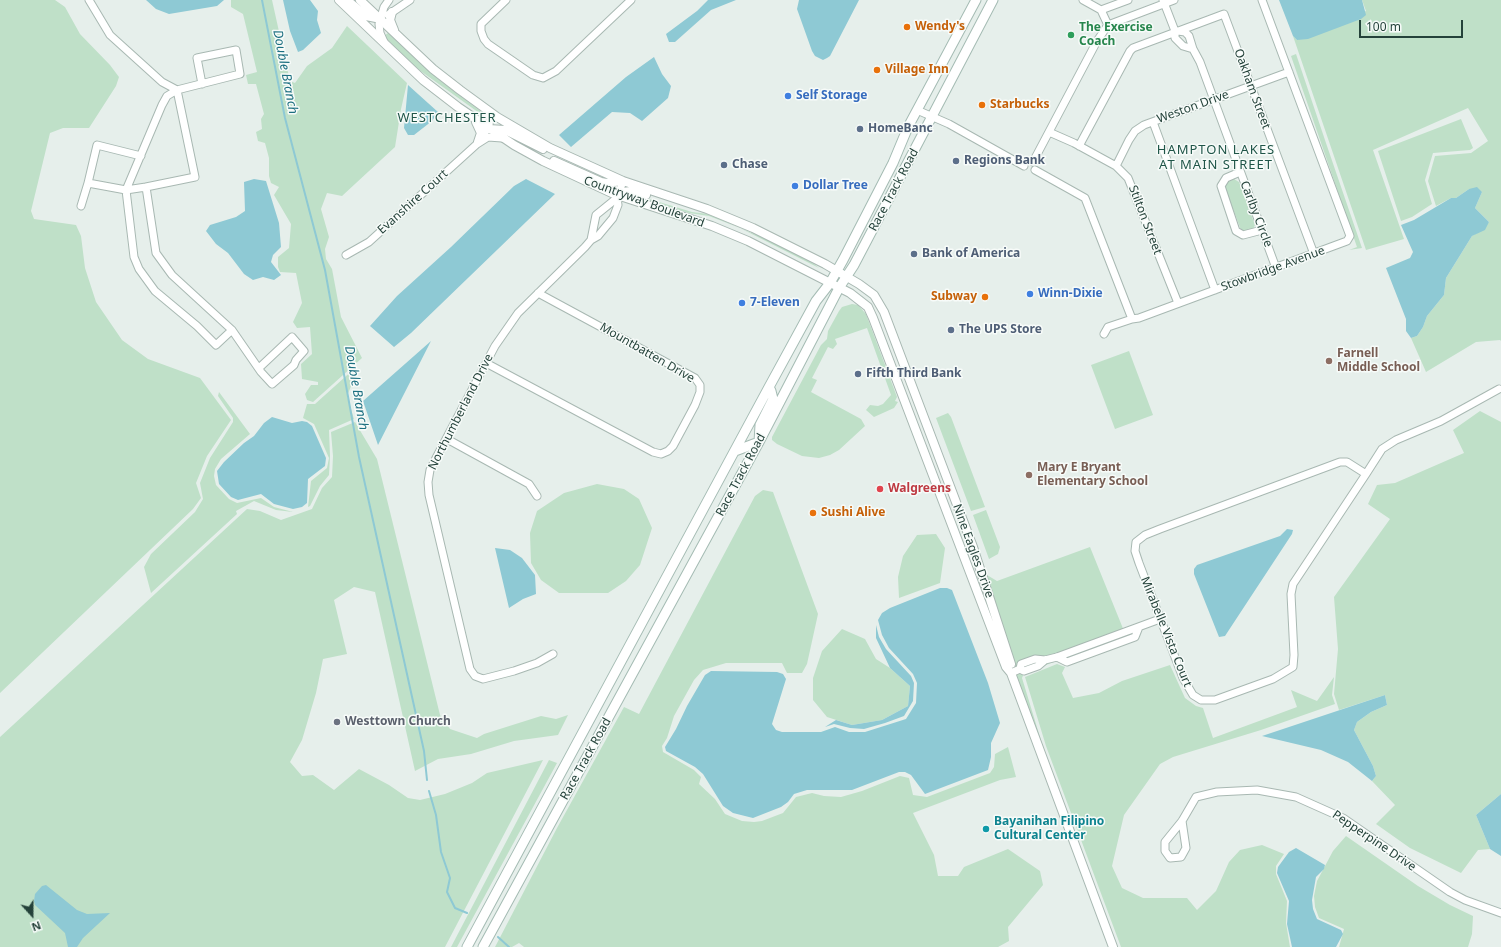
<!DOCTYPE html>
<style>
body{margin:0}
#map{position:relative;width:1501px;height:947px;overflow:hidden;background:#e6efeb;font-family:"Noto Sans",sans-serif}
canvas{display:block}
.north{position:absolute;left:12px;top:895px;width:40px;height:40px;-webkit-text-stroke:3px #f7fbf9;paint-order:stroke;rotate:159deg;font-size:11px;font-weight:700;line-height:16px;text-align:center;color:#24423a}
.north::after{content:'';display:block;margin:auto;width:14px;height:18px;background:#24423a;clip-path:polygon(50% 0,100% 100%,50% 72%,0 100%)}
.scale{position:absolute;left:1359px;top:20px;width:104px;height:18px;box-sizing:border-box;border:2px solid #24423a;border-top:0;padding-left:5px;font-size:12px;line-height:14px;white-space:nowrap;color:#24423a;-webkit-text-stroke:3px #f7fbf9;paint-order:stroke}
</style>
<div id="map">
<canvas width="1501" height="947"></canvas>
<div class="north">N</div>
<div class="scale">100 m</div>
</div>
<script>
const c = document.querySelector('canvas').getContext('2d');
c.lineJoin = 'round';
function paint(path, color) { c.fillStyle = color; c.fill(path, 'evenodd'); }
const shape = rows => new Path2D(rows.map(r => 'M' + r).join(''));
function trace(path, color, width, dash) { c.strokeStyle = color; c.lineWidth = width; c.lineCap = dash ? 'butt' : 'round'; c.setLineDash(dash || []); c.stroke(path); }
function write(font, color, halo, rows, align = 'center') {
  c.font = font + ' "Noto Sans",sans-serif'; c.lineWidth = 3; c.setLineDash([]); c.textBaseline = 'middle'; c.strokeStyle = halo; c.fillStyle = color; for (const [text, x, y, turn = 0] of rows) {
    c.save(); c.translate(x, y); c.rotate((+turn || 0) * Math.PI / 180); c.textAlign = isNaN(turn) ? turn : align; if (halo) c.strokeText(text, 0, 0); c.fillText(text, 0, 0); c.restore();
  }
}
paint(shape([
 [0,0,55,0,65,7,80,34,110,65,119,77,116,86,89,128,63,128,50,133,31,211,34,219,76,225,81,236,85,268,96,302,122,340,148,359,200,378,231,420,207,456,196,483,201,498,193,509,0,693],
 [231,0,272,0,290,81,295,83,307,66,332,48,347,26,407,83,401,109,395,147,342,196,327,193,321,209,329,237,325,249,326,259,332,269,341,317,362,358,313,402,307,400,305,394,311,385,318,385,318,382,302,379,301,364,312,354,310,327,297,328,293,322,302,303,296,273,280,272,278,267,278,257,289,248,291,224,274,195,279,187,271,183,269,176,269,158,265,143,258,141,256,132,262,129,261,119,264,114,256,84,248,84,246,75,257,72,243,14,231,7],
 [1362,0,1501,0,1501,341,1500,340,1476,342,1426,372,1411,338,1417,336,1423,327,1427,316,1444,295,1446,278,1472,236,1480,231,1489,222,1475,208,1482,192,1469,189,1456,198,1451,198,1436,206,1428,181,1435,156,1471,153,1488,141,1468,108,1373,150,1404,239,1366,250,1293,36,1297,40,1366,11],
 [388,33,437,78,483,113,482,115,415,67,384,36],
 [1296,54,1327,146,1362,248,1349,250,1357,247,1291,56],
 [1461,119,1473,148,1470,150,1433,153,1425,180,1432,204,1412,217,1401,221,1378,151],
 [1234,179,1239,182,1255,225,1253,229,1245,232,1241,230,1224,185,1227,181],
 [636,195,692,212,708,214,717,218,777,244,814,264,819,268,740,228,709,216,689,213,646,200,636,196],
 [852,304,858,305,866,314,897,397,895,401,898,402,894,408,874,417,866,410,870,405,878,406,883,404,891,395,867,328,835,339,837,344,833,349,828,347,812,378,817,380,811,392,861,419,865,426,839,450,830,455,819,458,802,456,777,444,772,440,772,437,821,345,827,339,828,331,839,311,842,307],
 [1129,351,1153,415,1115,429,1091,365],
 [355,368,354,379,347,396,354,419,329,430,330,456,329,475,320,486,310,506,308,507,311,481,327,468,329,458,314,424,303,418,307,404,315,404],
 [219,392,250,434,221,459,215,469,214,476,216,485,229,499,237,503,261,498,274,507,293,512,276,510,254,501,236,511,237,514,151,593,144,567,151,554,195,512,203,499,200,483,210,458,233,422,233,418,218,396],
 [1480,411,1501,422,1501,794,1476,815,1490,849,1478,850,1461,873,1410,848,1376,824,1395,805,1372,781,1376,776,1373,766,1354,730,1357,722,1371,712,1387,705,1385,695,1339,710,1334,694,1338,649,1334,597,1390,519,1368,504,1377,485,1395,483,1464,453,1453,430],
 [948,413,951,417,985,507,971,511,936,418],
 [355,422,377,459,440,715,450,729,477,738,484,734,541,716,556,719,568,715,558,735,514,741,471,754,438,759,415,771,375,592,354,587,334,600,347,654,323,659,316,693,302,740,290,762,302,776,313,775,334,790,359,769,389,785,408,798,420,800,445,794,472,783,487,773,543,760,445,947,0,947,0,737,247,509,260,511,281,520,312,509,322,488,332,477,333,456,331,432],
 [597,484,624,489,639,499,652,528,640,565,626,581,608,593,559,593,541,580,531,563,530,533,537,511,564,493],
 [763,490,773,492,818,614,807,664,802,673,787,673,782,663,726,663,703,670,694,680,674,716,667,738,662,746,663,752,694,770,701,777,699,784,715,799,725,814,742,821,754,822,762,821,783,813,796,797,812,793,824,796,841,797,862,791,900,776,909,778,913,795,927,797,990,773,994,767,995,754,1008,747,1016,777,1000,780,913,813,934,855,938,876,958,876,964,867,1008,849,1040,871,1043,885,1008,927,1009,941,998,947,524,947,519,943,512,947,495,947,557,828,624,707,639,714,755,496],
 [986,510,1000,547,998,554,989,559,973,515],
 [936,534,945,548,940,583,899,598,898,577,903,556,917,535],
 [1090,547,1124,631,1054,654,1057,661,1024,673,1022,678,1043,747,1118,947,1015,674,1015,665,987,575,997,581],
 [842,629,865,639,876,659,890,668,910,686,908,706,882,720,852,725,827,717,813,700,813,678,822,651],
 [1057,664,1065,667,1062,673,1073,698,1099,693,1122,681,1170,665,1185,698,1196,706,1203,708,1213,738,1297,707,1291,690,1317,701,1334,677,1332,695,1335,704,1261,730,1173,757,1160,764,1124,815,1112,866,1122,888,1143,898,1187,898,1197,910,1216,891,1229,862,1240,850,1262,845,1284,854,1276,866,1276,874,1287,901,1286,923,1290,947,1121,947,1046,746,1025,677],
 [549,760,557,763,457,947,451,947],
 [1346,836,1418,886,1450,905,1473,916,1472,934,1468,947,1339,947,1344,929,1319,918,1315,907,1314,896,1317,881,1333,851]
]), '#bfe0c8');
paint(shape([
 [146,0,224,0,217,6,169,14,156,9],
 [283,0,310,0,318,11,317,20,321,33,303,50,298,52,290,31],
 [708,0,736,0,711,10,675,42,669,42,666,34,697,11],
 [799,0,859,0,830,56,827,58,823,60,815,56,812,51,797,9],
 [1279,0,1362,0,1366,15,1361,19,1308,39,1297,40,1293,36],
 [654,57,662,74,671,86,668,98,642,121,630,113,612,112,571,147,559,135,626,77],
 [408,85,438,112,432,121,414,135,408,135,404,128],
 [254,179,266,181,279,223,281,247,273,255,271,262,281,275,274,280,263,277,253,280,244,274,228,253,216,244,206,231,210,225,236,217,245,211,244,182],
 [526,179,555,194,411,333,394,347,370,326,397,296,451,247,514,186],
 [1477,187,1482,192,1475,208,1489,222,1485,230,1472,236,1446,278,1444,295,1427,316,1423,327,1417,336,1411,338,1406,331,1406,319,1386,268,1410,258,1413,252,1401,225,1414,220,1451,198,1456,198,1469,189],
 [431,341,378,445,363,401],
 [272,417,292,423,302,421,307,422,312,426,326,458,325,466,308,479,307,503,302,507,293,509,274,504,261,494,238,500,231,497,219,484,217,471,224,462,244,443,254,436,264,423],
 [1287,529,1293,530,1292,534,1225,636,1219,637,1194,574,1194,569,1197,565,1280,536],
 [495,548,510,550,522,558,535,575,536,594,523,599,509,608],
 [940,588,947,588,952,590,988,683,1000,723,991,743,991,757,988,770,925,794,911,775,905,772,899,772,852,790,807,790,794,794,788,802,781,807,753,818,733,813,723,806,703,774,695,767,666,751,665,747,676,729,687,706,705,675,711,671,777,672,783,674,786,679,772,724,776,730,782,732,821,732,835,727,849,732,865,732,906,719,916,703,917,683,913,674,889,648,882,635,878,620,882,613,890,608],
 [876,625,879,637,886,649,911,676,914,683,913,701,904,716,885,723,864,729,850,728,834,724,825,727,836,720,852,725,882,720,908,706,910,686,890,668,876,638],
 [1385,695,1387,705,1371,712,1357,722,1354,730,1373,766,1376,776,1372,781,1348,762,1321,750,1262,736],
 [1501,794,1501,856,1490,849,1476,815],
 [1296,848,1325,865,1324,869,1316,877,1312,900,1313,909,1317,919,1341,930,1343,934,1336,947,1292,947,1287,924,1289,901,1277,873,1278,867,1289,852],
 [46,885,77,910,87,914,110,913,83,938,77,947,68,947,65,933,35,905,34,901,35,894,42,886]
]), '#8ec9d4');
trace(shape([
 [262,0,285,118,325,270,359,457,424,751,427,780],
 [429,791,436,815,441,852,450,878,447,892,455,908,467,913],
 [498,937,509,947]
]), '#8ec9d4', 2);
const minor = shape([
 [89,0,110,35,162,82,177,90,167,96,162,105,126,190,134,257,139,269,155,291,197,326,216,345,232,330,261,372,272,384,294,365,296,360,304,351,292,337,259,368],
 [506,0,481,24,481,31,484,39,488,44,533,75,543,78,556,71,631,0],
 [1083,0,1101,10],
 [1163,0,1175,31,1175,38,1183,46,1193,49,1200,62,1276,268],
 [1101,10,1128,0],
 [388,15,410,0],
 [1108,25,1174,0],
 [1178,31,1185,32,1189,36,1193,49],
 [384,42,380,33,379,24,384,7,389,0],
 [202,84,197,58,236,50,240,74,177,90,195,177,146,187,156,253,172,275,232,330],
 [917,110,949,124,1024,166],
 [1153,122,1215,290],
 [1049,132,1074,143,1116,166,1128,178,1178,303],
 [479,141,489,125,490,118,487,110],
 [1079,146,1130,51,1133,48,1224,14,1314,254],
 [141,156,97,145,88,183,126,190,146,187],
 [1033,162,1097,41,1108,25,1101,10],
 [1116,166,1129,140,1135,131,1144,125,1289,72],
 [1035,170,1085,198,1132,319,1139,318,1347,241,1350,236,1262,0],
 [1240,172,1226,178,1221,186,1236,231,1243,235,1262,230],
 [81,206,88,183],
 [591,240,598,236,613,218,618,205,617,198,623,181],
 [346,255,369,242,477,144,488,137,502,138],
 [1104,334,1108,327,1132,319],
 [486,363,653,452,661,454,668,451,673,446,695,405,700,392,700,385,695,378,538,293],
 [447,439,529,484,537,496],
 [1366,474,1347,462,1340,462,1160,529,1145,535,1136,542,1135,551,1139,563,1183,678,1193,695,1201,700,1215,700,1273,679,1293,667,1294,655,1291,594,1293,584,1366,474,1382,449,1396,440,1441,421,1499,389],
 [553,654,537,663,514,671,483,679,475,676,470,669,429,495,428,482,430,470,436,458,495,346,518,313,585,247,591,240,596,215,617,198],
 [1057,657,1067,662,1135,637,1139,627],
 [1020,669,1021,664,1035,659,1045,660,1057,657,1160,619],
 [1011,673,1020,669,1024,671,1038,666,1045,660],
 [1182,821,1186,848,1181,857,1170,858,1165,851,1165,842,1182,821,1196,797,1217,792,1257,790,1296,797,1343,818,1450,892,1465,900,1501,913]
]);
const tertiary = shape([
 [339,0,423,80,458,107,514,145,543,161,614,194,712,226,748,241,850,293,868,307,873,318,1006,667,1011,673,1113,947],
 [347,0,366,16,381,19],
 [360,0,433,69,460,90,497,117,550,148,623,181,707,209,753,228,825,264,859,284,874,295,884,312,973,547,1011,664],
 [392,12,390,20,394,30],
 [476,122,481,133,478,142],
 [488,129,505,130,543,149],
 [554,161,601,182,606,183,622,181],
 [618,195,623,192,631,191,646,195]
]);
const secondary = shape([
 [735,451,759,442,760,425,773,399,771,391,769,387],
 [467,947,769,387,816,301,830,283,843,260,893,163,908,127,976,0],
 [483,947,759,442,839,288,854,265,993,0]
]);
trace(minor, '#a8b8b2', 9);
trace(tertiary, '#a8b8b2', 10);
trace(secondary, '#a4bbb3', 11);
trace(minor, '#fff', 7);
trace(tertiary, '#fff', 8);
trace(secondary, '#fff', 9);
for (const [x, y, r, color] of [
 [907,27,4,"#e8710a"],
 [1071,35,4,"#2e9e5b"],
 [877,70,4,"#e8710a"],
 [788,96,4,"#3f7fe0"],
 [982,105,4,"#e8710a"],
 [860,129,4,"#5c6f8a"],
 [956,161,4,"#5c6f8a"],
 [724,165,4,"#5c6f8a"],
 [795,186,4,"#3f7fe0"],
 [914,254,4,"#5c6f8a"],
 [1030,294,4,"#3f7fe0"],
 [985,297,4,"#e8710a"],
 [742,303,4,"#3f7fe0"],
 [951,330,4,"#5c6f8a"],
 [1329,361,4,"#8d6e63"],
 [858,374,4,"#5c6f8a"],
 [1029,475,4,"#8d6e63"],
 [880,489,4,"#e0444e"],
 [813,513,4,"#e8710a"],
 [337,722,4,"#6b7280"],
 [986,829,4,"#0f9aa8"]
]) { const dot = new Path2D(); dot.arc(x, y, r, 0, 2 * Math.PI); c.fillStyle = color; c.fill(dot); trace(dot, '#f7fbf9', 1.5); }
write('bold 12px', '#c56008', '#f7fbf9', [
 ["Wendy's",915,27],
 ["Village Inn",885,70],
 ["Starbucks",990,105],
 ["Subway",977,297,"right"],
 ["Sushi Alive",821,513]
], 'left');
write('bold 12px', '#27864d', '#f7fbf9', [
 ["The Exercise",1079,28],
 ["Coach",1079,42]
], 'left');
write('12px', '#24423a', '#f7fbf9', [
 ["Oakham Street",1252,89,70],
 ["Weston Drive",1193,107,-20],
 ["Race Track Road",894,190,-62],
 ["Evanshire Court",413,202,-42],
 ["Countryway Boulevard",644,202,20],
 ["Carlby Circle",1256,214,69],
 ["Stilton Street",1145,220,69],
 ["Stowbridge Avenue",1273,269,-20],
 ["Mountbatten Drive",647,353,30],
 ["Northumberland Drive",461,412,-63],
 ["Race Track Road",741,475,-62],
 ["Nine Eagles Drive",973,551,70],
 ["Mirabelle Vista Court",1166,632,68],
 ["Race Track Road",586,759,-61],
 ["Pepperpine Drive",1374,841,34]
]);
write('bold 12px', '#366cbe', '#f7fbf9', [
 ["Self Storage",796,96],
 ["Dollar Tree",803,186],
 ["Winn-Dixie",1038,294],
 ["7-Eleven",750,303]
], 'left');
write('bold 12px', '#4e5e75', '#f7fbf9', [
 ["HomeBanc",868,129],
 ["Regions Bank",964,161],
 ["Chase",732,165],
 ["Bank of America",922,254],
 ["The UPS Store",959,330],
 ["Fifth Third Bank",866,374]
], 'left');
write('bold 12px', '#785e54', '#f7fbf9', [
 ["Farnell",1337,354],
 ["Middle School",1337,368],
 ["Mary E Bryant",1037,468],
 ["Elementary School",1037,482]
], 'left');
write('bold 12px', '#be3a42', '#f7fbf9', [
 ["Walgreens",888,489]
], 'left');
write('bold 12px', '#5b616d', '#f7fbf9', [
 ["Westtown Church",345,722]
], 'left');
write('bold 12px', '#0d838f', '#f7fbf9', [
 ["Bayanihan Filipino",994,822],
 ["Cultural Center",994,836]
], 'left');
write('italic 13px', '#1c6f80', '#f7fbf9', [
 ["Double Branch",285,72,79],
 ["Double Branch",356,388,80]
]);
c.letterSpacing = '1px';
write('13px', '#1f5548', '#f7fbf9', [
 ["WESTCHESTER",447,118],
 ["HAMPTON LAKES",1216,150],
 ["AT MAIN STREET",1216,165]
]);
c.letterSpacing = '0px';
</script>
